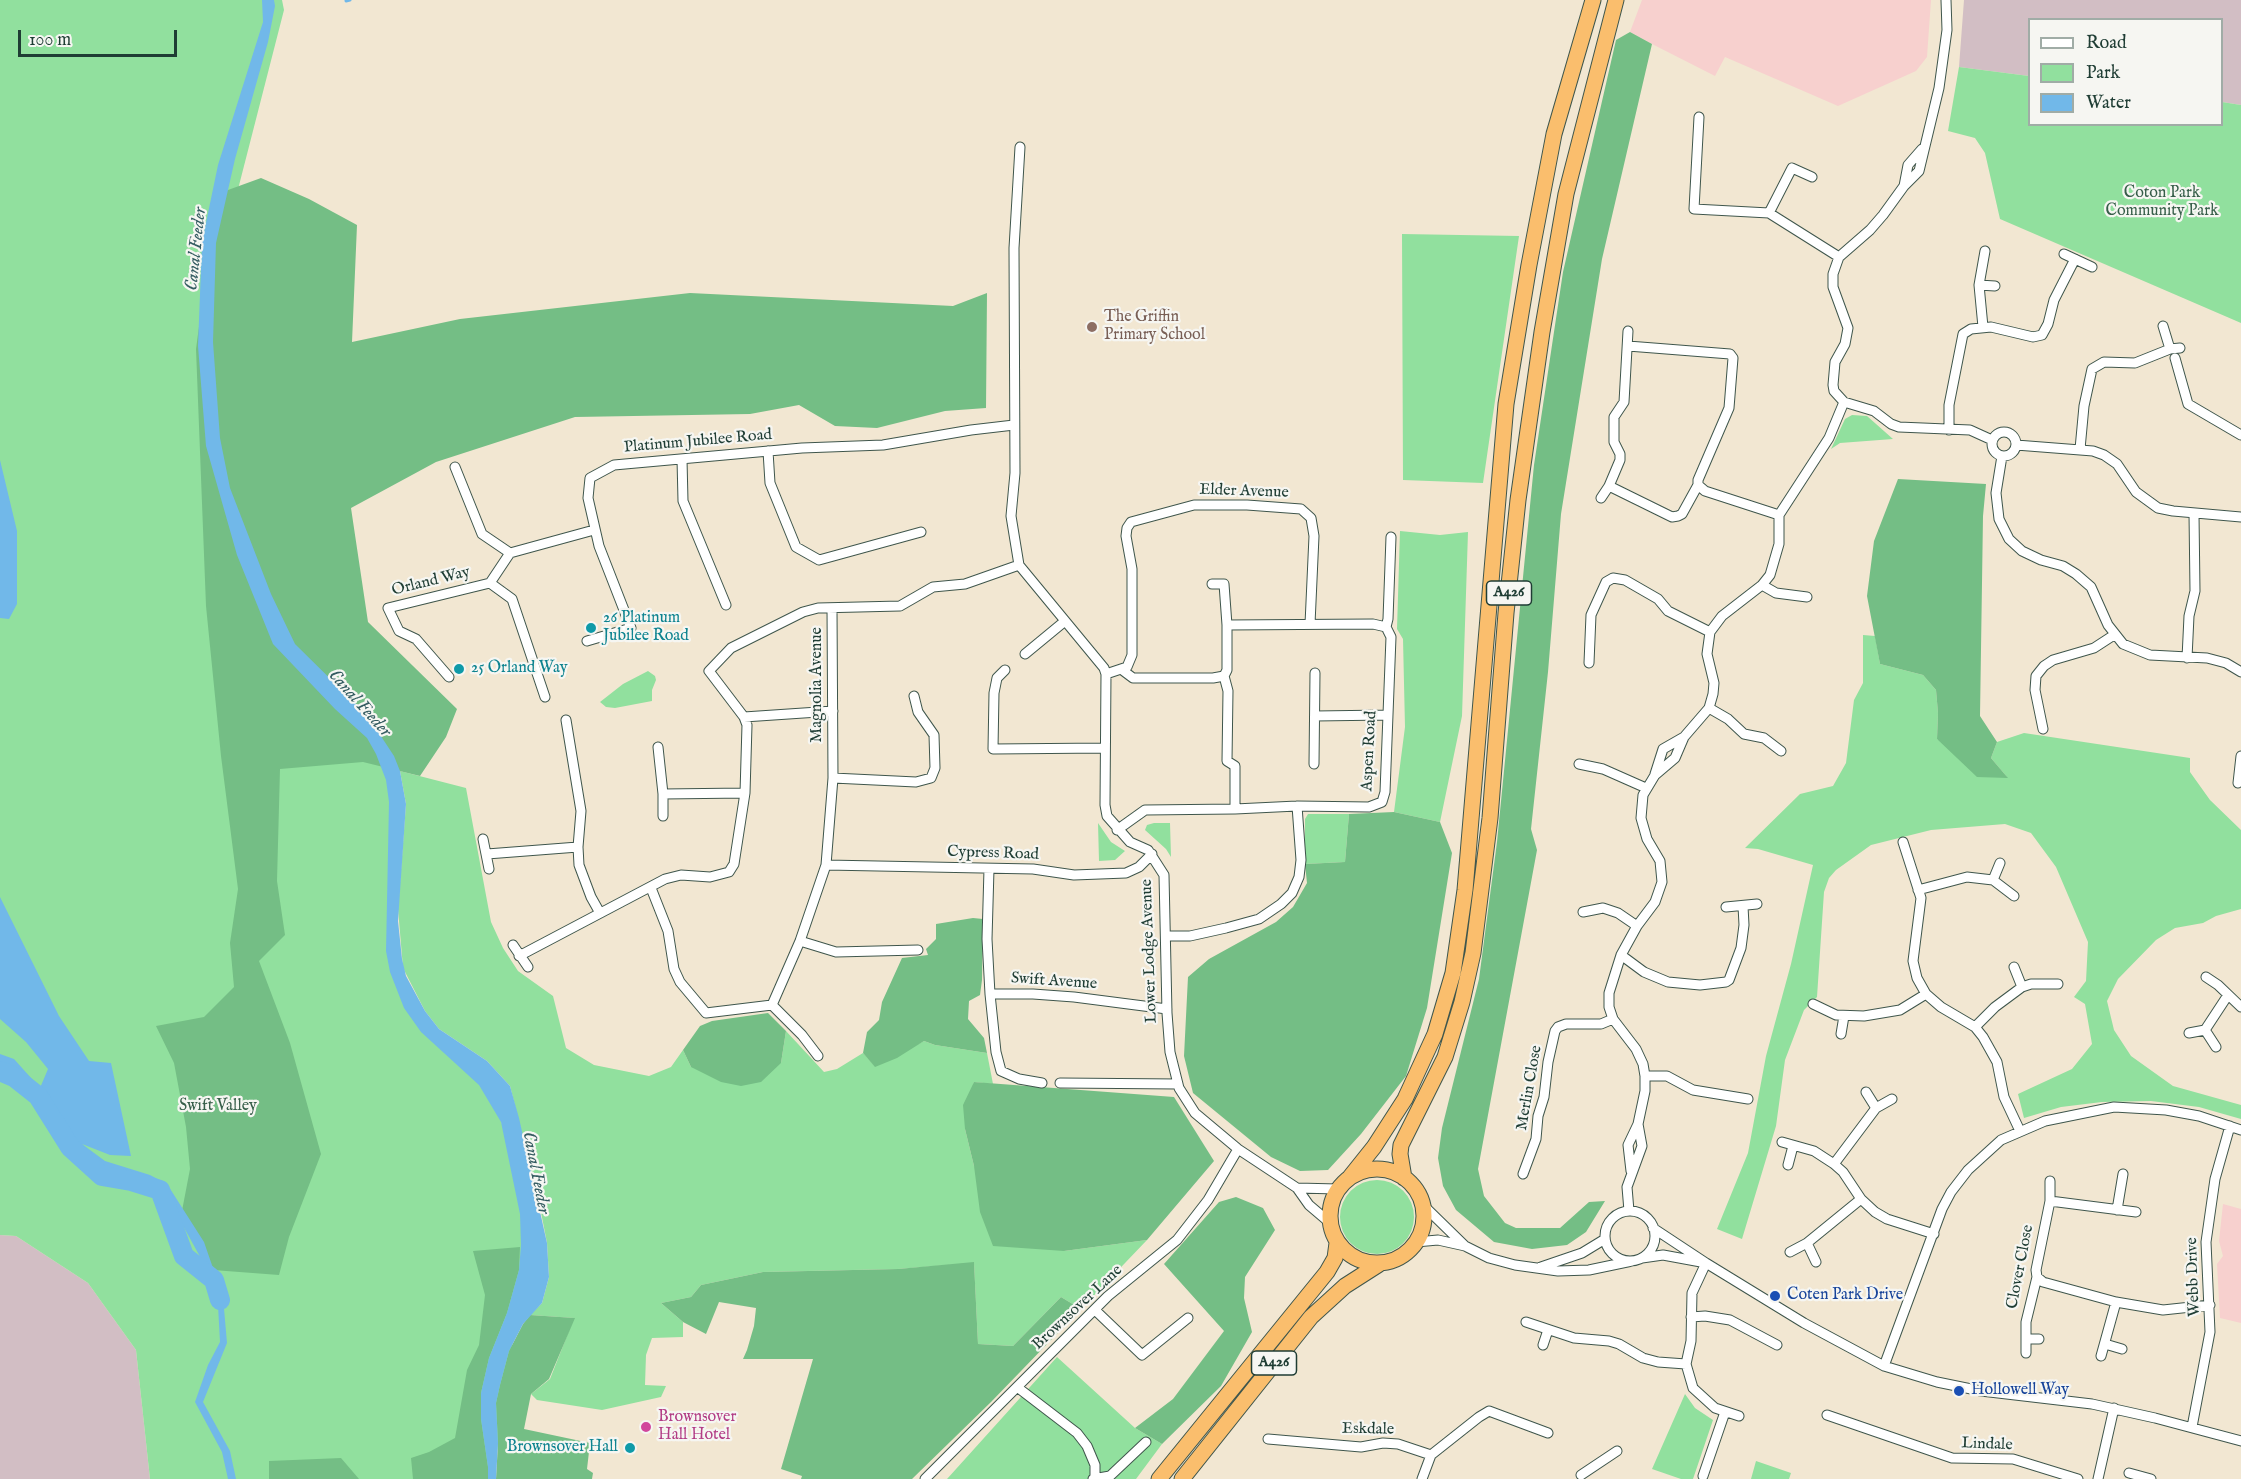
<!DOCTYPE html>
<style>
body{margin:0}
#map{position:relative;width:2241px;height:1479px;overflow:hidden;background:#f2e7d2;font-family:"IM FELL English",serif}
canvas{display:block}
.legend{position:absolute;left:2028px;top:18px;width:195px;height:108px;box-sizing:border-box;background:#f6f6f2;border:2px solid #a0aca6;margin:0;padding:8px 10px;list-style:none;font-size:18px;color:#1f3d34}
.legend li{display:flex;align-items:center;gap:12px;height:30px}
.legend b{width:30px;border:2px solid #a0aca6}
.scale{position:absolute;left:18px;top:30px;width:159px;height:27px;box-sizing:border-box;border:3px solid #1f3d34;border-top:0;padding-left:8px;font-size:18px;line-height:21px;white-space:nowrap;color:#1f3d34;-webkit-text-stroke:4px #f6f6f2;paint-order:stroke}
</style>
<div id="map">
<canvas width="2241" height="1479"></canvas>
<ul class="legend">
<li><b style="height:8px;background:#fff"></b>Road</li>
<li><b style="height:16px;background:#91e09e"></b>Park</li>
<li><b style="height:16px;background:#71b8e9"></b>Water</li>
</ul>
<div class="scale">100 m</div>
</div>
<script>
const c = document.querySelector('canvas').getContext('2d');
c.lineJoin = 'round';
function paint(path, color) { c.fillStyle = color; c.fill(path, 'evenodd'); }
const shape = rows => new Path2D(rows.map(r => 'M' + r).join(''));
function trace(path, color, width, dash) { c.strokeStyle = color; c.lineWidth = width; c.lineCap = dash ? 'butt' : 'round'; c.setLineDash(dash || []); c.stroke(path); }
function write(font, color, halo, rows, align = 'center') {
  c.font = font + ' "IM FELL English",serif'; c.lineWidth = 4.5; c.setLineDash([]); c.textBaseline = 'middle'; c.strokeStyle = halo; c.fillStyle = color; for (const [text, x, y, turn = 0] of rows) {
    c.save(); c.translate(x, y); c.rotate((+turn || 0) * Math.PI / 180); c.textAlign = isNaN(turn) ? turn : align; if (halo) c.strokeText(text, 0, 0); c.fillText(text, 0, 0); c.restore();
  }
}
paint(shape([
 [1642,0,1931,0,1927,57,1916,71,1838,106,1725,57,1715,76,1652,44,1630,32],
 [2223,1204,2241,1209,2241,1323,2220,1318,2217,1264,2223,1256,2219,1241]
]), '#f7d0ce');
paint(shape([
 [1964,0,2241,0,2241,105,2222,102,2222,20,2030,20,2029,76,1959,67],
 [0,1235,16,1236,88,1283,136,1350,150,1479,0,1479]
]), '#d2bec4');
paint(shape([
 [0,0,282,0,284,10,235,201,397,793,394,948,412,1006,487,1078,531,1213,493,1479,150,1479,136,1350,88,1283,16,1236,0,1235],
 [1959,67,2029,76,2030,124,2222,124,2222,102,2241,105,2241,323,2000,219,1985,153,1975,138,1948,131],
 [1402,234,1519,236,1483,483,1403,480],
 [1852,415,1867,416,1893,439,1840,443,1831,449,1845,419],
 [1400,531,1440,535,1468,532,1462,716,1440,822,1394,812,1405,727,1403,639,1397,629],
 [1863,635,1875,636,1880,664,1923,675,1936,690,1938,713,1937,739,2007,777,1991,758,1997,742,2024,733,2190,758,2190,772,2210,800,2241,830,2241,909,2216,916,2203,923,2175,928,2156,940,2118,979,2107,1001,2114,1030,2131,1056,2173,1086,2241,1105,2241,1119,2199,1107,2151,1101,2102,1102,2061,1107,2024,1118,2018,1094,2072,1069,2092,1044,2085,1004,2074,997,2086,981,2088,942,2056,867,2031,833,2005,824,1931,830,1871,845,1836,870,1829,878,1824,892,1817,997,1804,1010,1785,1060,1776,1126,1742,1239,1717,1229,1748,1153,1766,1056,1791,964,1813,865,1758,849,1745,848,1800,794,1833,786,1846,763,1854,700,1863,683],
 [648,671,655,676,656,680,652,690,652,701,615,708,606,707,600,702,623,684],
 [400,771,466,788,491,922,503,948,518,971,553,996,566,1048,594,1065,649,1076,671,1067,683,1050,691,1067,781,1063,786,1031,824,1072,837,1069,863,1053,875,1066,924,1041,935,1045,987,1053,993,1084,974,1082,965,1129,974,1166,1064,1251,1147,1240,1081,1309,1061,1297,1013,1346,978,1344,974,1263,898,1269,763,1272,701,1285,691,1297,661,1303,683,1322,683,1337,652,1338,646,1355,645,1385,666,1386,661,1397,602,1410,537,1400,531,1394,550,1379,574,1318,530,1315,542,1303,549,1277,547,1243,538,1197,510,1086,487,1061,439,1029,425,1011,403,968,398,909,406,804],
 [1308,814,1349,814,1345,862,1305,864,1305,819],
 [1098,823,1111,842,1125,851,1115,860,1099,861],
 [1154,823,1170,823,1171,857,1166,849,1145,830,1147,825],
 '1340 1217a37 37 0 1 1 74 0a37 37 0 1 1-74 0Z',
 [1057,1357,1135,1428,1162,1444,1136,1479,947,1479],
 [1685,1394,1695,1408,1713,1420,1693,1479,1681,1479,1652,1469],
 [1756,1461,1791,1473,1789,1479,1751,1479]
]), '#91e09e');
paint(shape([
 [1630,32,1652,44,1602,259,1561,514,1548,672,1531,829,1537,850,1478,1169,1484,1196,1505,1223,1516,1228,1560,1228,1589,1202,1605,1201,1586,1232,1567,1245,1532,1249,1494,1242,1456,1210,1443,1186,1438,1158,1442,1128,1479,979,1497,842,1534,465,1563,272,1616,40],
 [261,178,309,199,357,225,352,342,460,319,690,293,953,306,987,293,986,408,945,411,877,428,835,426,799,405,750,414,575,417,436,462,351,508,368,622,457,709,446,737,420,776,363,762,280,769,277,881,285,935,259,961,290,1043,321,1154,289,1237,279,1275,213,1270,181,1216,190,1169,186,1127,174,1063,156,1026,204,1017,234,987,230,943,238,889,221,756,206,606,196,349,217,194],
 [1898,479,1986,484,1983,516,1980,716,1997,742,1991,758,2008,778,1977,777,1937,739,1938,713,1936,690,1923,675,1880,664,1867,596,1874,541],
 [1394,812,1440,822,1452,853,1427,1008,1406,1076,1361,1134,1328,1170,1300,1171,1271,1157,1193,1093,1184,1056,1188,977,1209,959,1276,922,1293,907,1307,883,1305,864,1345,862,1349,814],
 [973,918,983,919,982,980,980,995,969,1001,968,1019,984,1038,987,1053,935,1045,924,1041,897,1058,875,1067,863,1053,867,1032,879,1020,882,1002,902,958,928,955,926,949,936,939,936,924],
 [768,1013,786,1031,781,1063,761,1082,741,1086,721,1082,691,1067,683,1050,700,1026,712,1021],
 [974,1082,1174,1097,1214,1161,1147,1240,1064,1251,993,1246,980,1212,974,1166,965,1129,963,1105],
 [1236,1197,1263,1208,1275,1230,1245,1277,1244,1298,1252,1332,1221,1386,1162,1444,1135,1428,1173,1399,1224,1331,1164,1264,1219,1202],
 [520,1247,519,1270,507,1313,489,1358,481,1393,481,1419,488,1467,488,1479,413,1479,411,1458,429,1452,455,1438,467,1370,479,1345,485,1295,473,1251],
 [974,1262,978,1344,1013,1346,1061,1297,1081,1309,991,1402,912,1479,801,1479,802,1476,781,1469,813,1359,743,1359,747,1350,754,1326,756,1308,719,1302,706,1334,683,1322,661,1303,691,1297,701,1285,763,1272,898,1269],
 [530,1315,575,1318,549,1379,531,1394,524,1429,590,1443,587,1469,593,1473,592,1479,496,1479,498,1443,496,1403,500,1385,509,1351,523,1324],
 [341,1458,359,1479,269,1479,269,1461]
]), '#74be85');
paint(shape([
 [262,0,274,0,275,6,268,42,235,159,216,243,213,342,220,438,230,488,271,594,295,644,367,715,394,756,400,771,406,804,398,921,402,959,406,976,425,1011,439,1029,487,1061,510,1086,519,1118,547,1243,549,1277,542,1303,523,1324,509,1351,500,1385,496,1403,498,1443,496,1479,488,1479,488,1467,481,1419,481,1393,489,1358,507,1313,519,1270,521,1245,520,1214,501,1122,479,1085,421,1032,404,1008,390,972,386,951,389,802,386,780,376,754,367,738,335,709,273,644,237,555,206,446,198,346,202,242,218,165,263,22],
 [0,460,17,531,17,604,9,619,0,618],
 [0,897,59,1016,89,1061,111,1063,131,1156,110,1155,82,1144,105,1161,150,1175,167,1184,204,1242,223,1297,227,1343,203,1402,230,1451,236,1479,228,1479,222,1452,195,1402,208,1365,220,1342,218,1305,209,1273,165,1193,155,1186,101,1169,76,1149,48,1106,44,1107,38,1096,39,1092,13,1067,0,1063,0,1054,14,1059,40,1088,48,1069,26,1042,0,1019]
]), '#71b8e9');
trace(shape([
 [346,1,350,0]
]), '#71b8e9', 3);
trace(shape([
 [0,1071,14,1077,38,1096,70,1147,102,1176,131,1181,160,1190,184,1256,214,1280,220,1300]
]), '#71b8e9', 20);
const minor = shape([
 [1946,0,1947,30,1939,88,1919,171,1904,186,1883,215,1870,230,1839,257,1833,274,1833,287,1848,328,1845,344,1835,362,1833,385,1834,391,1844,402,1874,411,1891,424,1899,427,1970,430,1992,440],
 [1699,117,1694,209,1769,213,1839,257],
 [1020,147,1014,248,1015,473,1011,516,1019,565,1104,668,1106,674,1105,805,1107,816,1130,842,1148,850,1164,875,1167,1013,1170,1052,1179,1088,1195,1113,1238,1149,1297,1188,1309,1205,1329,1222],
 [1904,186,1908,165,1922,149],
 [1769,213,1792,168,1812,177],
 [2064,254,2092,267],
 [1979,285,1995,286],
 [2163,326,2170,349],
 [1983,327,1979,285,1985,251],
 [1628,346,1730,354,1733,358,1729,408,1698,480,1698,485,1705,491,1779,515],
 [2175,358,2188,404,2241,435],
 [1949,430,1949,405,1963,334,1971,329,1991,327,2033,337,2042,335,2048,324,2054,300,2075,259],
 '1992 444a12 12 0 1 1 24 0a12 12 0 1 1-24 0Z',
 [2016,445,2093,451,2104,455,2117,464,2136,492,2158,508,2173,511,2241,517],
 [2080,449,2084,406,2092,369,2104,362,2135,363,2170,349,2180,348],
 [768,451,770,483,796,547,819,560,921,532],
 [2002,456,1996,493,1999,519,2009,539,2022,551,2041,560,2063,566,2076,574,2091,587,2108,625,2123,644,2150,655,2207,658,2226,663,2241,672],
 [682,459,683,501,726,605],
 [455,467,482,534,510,553],
 [1609,486,1620,460,1620,454,1614,442,1614,417,1624,402,1628,331],
 [1601,498,1609,486,1672,517,1678,516,1682,514,1698,485],
 [490,583,512,599,545,697],
 [1212,584,1224,584,1227,625],
 [1762,585,1776,593,1807,597],
 [1386,627,1388,619,1391,537],
 [587,641,631,628,599,546,588,498,590,478,614,465,802,448,883,445,971,430,1014,425],
 [1025,654,1065,621],
 [2187,658,2189,616,2195,591,2194,514],
 [1589,663,1591,615,1606,582,1613,578,1625,580,1658,599,1668,611,1710,632],
 [1121,669,1133,678,1213,678,1224,676],
 [1005,670,997,678,994,693,993,749,1105,748],
 [1106,674,1127,667,1132,655,1132,569,1126,536,1127,528,1131,522,1194,505,1247,505,1301,509,1311,518,1314,536,1310,624],
 [1224,676,1228,691,1227,761,1235,766,1235,809],
 [449,677,416,639,399,631,388,608,490,583,510,553,594,530],
 [1709,708,1728,719,1744,734,1764,738,1781,751],
 [833,711,744,717,709,671,731,648,803,612,818,608,900,606,933,587,965,584,1019,565],
 [1315,716,1387,715],
 [566,720,581,811,578,847,579,865,591,897,600,913],
 [2043,729,2035,690,2036,676,2044,666,2053,660,2094,648,2114,635],
 [658,747,663,794,663,816],
 [1314,764,1315,673],
 [1579,764,1603,769,1646,788],
 [1655,774,1663,749,1684,737,1709,708,1713,694,1714,683,1707,654,1710,632,1722,616,1762,585,1770,575,1779,544,1779,515,1829,438,1844,402],
 [833,778,916,782,931,778,935,768,934,735,918,712,914,696],
 [2238,783,2241,756],
 [663,794,745,793],
 [1117,830,1145,810,1235,809,1297,806,1369,807,1382,802,1385,792,1391,637,1386,627,1373,624,1227,625,1227,670,1224,676],
 [483,839,489,869],
 [1903,842,1921,898,1913,961,1917,978,1926,994,1941,1007,1975,1027,1983,1037,1997,1062,2004,1097,2020,1131],
 [487,854,578,847],
 [826,865,1033,869,1074,875,1126,873,1139,867,1152,854],
 [989,869,987,939,990,994,1033,994,1074,997,1167,1009],
 [1993,880,2000,863],
 [651,888,668,931,674,969,680,982,706,1013,772,1005],
 [1918,890,1967,877,1993,880,2014,896],
 [1726,907,1757,904],
 [1583,912,1603,908,1618,913,1637,926],
 [1166,936,1190,936,1226,928,1259,919,1281,904,1292,893,1299,877,1301,860,1297,806],
 [800,941,836,952,918,950],
 [513,945,528,967],
 [1621,955,1644,972,1668,982,1700,985,1726,982,1729,980,1741,948,1744,925,1743,906],
 [519,956,665,879,681,875,710,877,729,872,734,864,745,793,747,725,744,717],
 [2014,967,2022,987],
 [2206,977,2218,985,2241,1007],
 [990,994,996,1052,1001,1071,1019,1079,1042,1083],
 [1813,1004,1836,1015,1864,1016,1900,1010,1926,994],
 [1975,1027,1995,1007,2022,987,2031,984,2058,984],
 [2205,1030,2228,995],
 [2189,1033,2205,1030,2216,1047],
 [1841,1034,1844,1016],
 [818,1056,802,1035,772,1005,800,941,826,865,833,778,832,608],
 [1645,1076,1667,1076,1693,1090,1748,1099],
 [1060,1083,1178,1084],
 [1866,1092,1876,1108,1892,1099],
 [1782,1142,1814,1151,1834,1164,1843,1172,1861,1199,1875,1212,1887,1219,1934,1234],
 [1834,1164,1876,1108],
 [1788,1165,1793,1146],
 [1631,1171,1628,1145,1638,1124,1645,1091,1645,1076,1643,1064,1636,1049,1613,1019,1609,1007,1609,993,1621,955,1637,926,1655,902,1662,882,1660,861,1647,839,1641,818,1643,795,1655,775,1675,758,1684,737],
 [1523,1174,1536,1139,1538,1116,1544,1097,1548,1062,1555,1031,1558,1027,1566,1024,1601,1024,1613,1019],
 [1297,1188,1338,1189],
 [2050,1201,2136,1212],
 [1423,1205,1465,1246],
 [2117,1210,2123,1174],
 [1629,1211,1627,1187,1642,1146,1638,1124],
 '1605 1236a25 25 0 1 1 50 0a25 25 0 1 1-50 0Z',
 [1653,1228,1706,1263,1804,1323,1884,1366,1937,1382,1981,1391,2092,1404,2155,1418,2241,1441],
 [1416,1242,1438,1240,1465,1246,1489,1258,1515,1265,1558,1271,1589,1270,1632,1261],
 [1807,1243,1816,1262],
 [1790,1252,1807,1243,1861,1199],
 [1642,1258,1663,1255,1701,1262],
 [1541,1267,1582,1253,1605,1239],
 [2037,1277,2043,1282,2116,1302,2163,1310,2210,1305],
 [1095,1310,1142,1355,1188,1318],
 [1691,1317,1705,1316,1730,1320,1777,1345],
 [1526,1322,1574,1338,1609,1341,1619,1344,1643,1358,1658,1362,1686,1364,1693,1388,1715,1408,1739,1416],
 [2026,1339,2039,1339],
 [2105,1344,2122,1349],
 [1543,1345,1548,1330],
 [2026,1353,2026,1322,2037,1277,2036,1270,2050,1201,2050,1181],
 [2101,1356,2116,1302],
 [1686,1364,1691,1341,1692,1293,1706,1263],
 [1884,1366,1942,1209,1951,1192,1968,1170,2001,1140,2045,1121,2114,1107,2166,1110,2199,1116,2241,1130],
 [1017,1387,1077,1433,1087,1446,1095,1465,1095,1478],
 [1827,1415,1952,1458,2013,1459,2078,1479],
 [2192,1427,2210,1332,2206,1242,2215,1179,2230,1126],
 [1268,1439,1361,1447,1383,1443,1398,1444,1431,1455],
 [2129,1473,2151,1479],
 [1581,1475,1617,1451],
 [1703,1476,1725,1412],
 [925,1479,1108,1296,1177,1240,1208,1200,1238,1149],
 [1093,1479,1110,1476,1146,1442],
 [1422,1479,1431,1455,1479,1417,1489,1411,1548,1433],
 [2098,1479,2114,1408]
]);
const trunk = shape([
 '1330 1216a47 47 0 1 1 94 0a47 47 0 1 1-94 0Z',
 [1350,1177,1374,1147,1405,1099,1435,1034,1453,973,1465,890,1506,404,1529,265,1554,134,1593,0],
 [1404,1178,1400,1154,1401,1145,1445,1057,1462,1002,1473,953,1490,818,1506,613,1518,500,1542,332,1566,194,1616,0],
 [1159,1479,1327,1272,1335,1258,1337,1243],
 [1182,1479,1311,1317,1345,1286,1381,1263]
]);
trace(minor, '#3f564c', 11);
trace(trunk, '#3f564c', 17);
trace(minor, '#fff', 9);
trace(trunk, '#fabe6d', 15);
for (const [x, y, r, color] of [
 [1092,327,6,"#8d6e63"],
 [591,628,6,"#0f9aa8"],
 [459,669,6,"#0f9aa8"],
 [1775,1296,6,"#1a4fb4"],
 [1959,1391,6,"#1a4fb4"],
 [646,1427,6,"#d1479c"],
 [630,1448,6,"#0f9aa8"]
]) { const dot = new Path2D(); dot.arc(x, y, r, 0, 2 * Math.PI); c.fillStyle = color; c.fill(dot); trace(dot, '#f6f6f2', 2); }
for (const [x, y, w] of [
 [1509,593,45],
 [1274,1363,45]
]) { const box = new Path2D(); box.roundRect(x - w / 2, y - 12, w, 24, 4.5); c.fillStyle = '#f6f6f2'; c.fill(box); trace(box, '#1f3d34', 1.5); }
write('bold 15px', '#1f3d34', null, [
 ["A426",1509,593],
 ["A426",1274,1363]
]);
write('16px', '#365e49', '#f6f6f2', [
 ["Coton Park",2162,194],
 ["Community Park",2162,212],
 ["Swift Valley",218,1107]
]);
write('16px', '#785e54', '#f6f6f2', [
 ["The Griffin",1104,318],
 ["Primary School",1104,336]
], 'left');
write('16px', '#1f3d34', '#f6f6f2', [
 ["Platinum Jubilee Road",698,442,-5],
 ["Elder Avenue",1244,492,2],
 ["Orland Way",431,582,-14],
 ["Magnolia Avenue",818,685,-90],
 ["Aspen Road",1370,751,-87],
 ["Cypress Road",993,854,2],
 ["Lower Lodge Avenue",1150,951,-92],
 ["Swift Avenue",1054,982,4],
 ["Merlin Close",1530,1088,-80],
 ["Clover Close",2021,1267,-79],
 ["Webb Drive",2194,1277,-92],
 ["Brownsover Lane",1078,1308,-43],
 ["Eskdale",1368,1430,1],
 ["Lindale",1987,1445,2]
]);
write('16px', '#0d838f', '#f6f6f2', [
 ["26 Platinum",603,619],
 ["Jubilee Road",603,637],
 ["25 Orland Way",471,669],
 ["Brownsover Hall",618,1448,"right"]
], 'left');
write('16px', '#164399', '#f6f6f2', [
 ["Coten Park Drive",1787,1296],
 ["Hollowell Way",1971,1391]
], 'left');
write('16px', '#b23c85', '#f6f6f2', [
 ["Brownsover",658,1418],
 ["Hall Hotel",658,1436]
], 'left');
write('italic 18px', '#345c61', '#f6f6f2', [
 ["Canal Feeder",197,249,-84],
 ["Canal Feeder",359,704,48],
 ["Canal Feeder",535,1173,79]
]);
</script>
